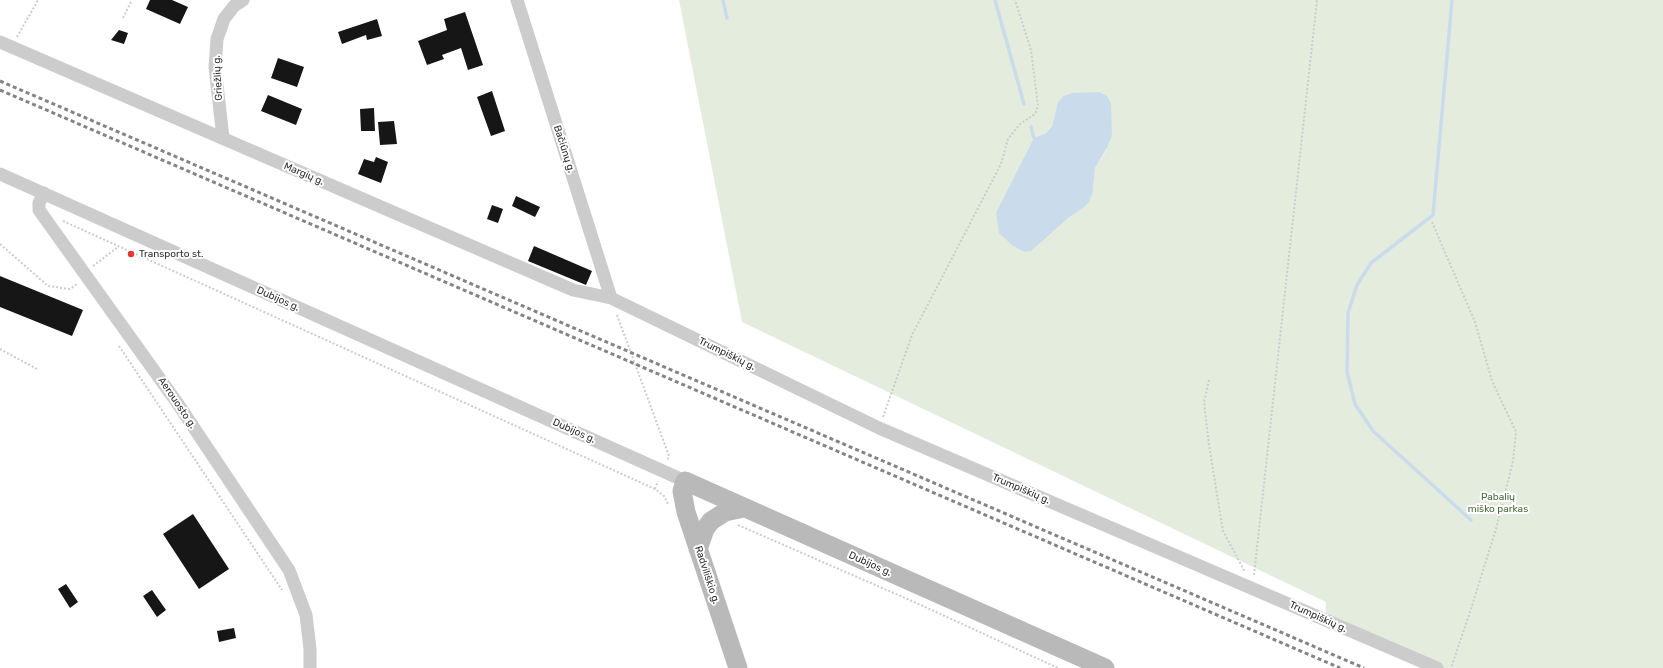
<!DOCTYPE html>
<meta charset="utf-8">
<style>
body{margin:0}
canvas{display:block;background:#fff}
</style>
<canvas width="1663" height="668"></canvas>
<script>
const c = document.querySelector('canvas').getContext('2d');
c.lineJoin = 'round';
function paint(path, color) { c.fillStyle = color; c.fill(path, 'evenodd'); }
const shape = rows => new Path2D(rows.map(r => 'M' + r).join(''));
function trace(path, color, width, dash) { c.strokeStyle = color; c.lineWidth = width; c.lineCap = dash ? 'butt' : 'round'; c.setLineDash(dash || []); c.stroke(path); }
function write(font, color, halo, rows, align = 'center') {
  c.font = font + ' Rubik,sans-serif'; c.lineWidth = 4; c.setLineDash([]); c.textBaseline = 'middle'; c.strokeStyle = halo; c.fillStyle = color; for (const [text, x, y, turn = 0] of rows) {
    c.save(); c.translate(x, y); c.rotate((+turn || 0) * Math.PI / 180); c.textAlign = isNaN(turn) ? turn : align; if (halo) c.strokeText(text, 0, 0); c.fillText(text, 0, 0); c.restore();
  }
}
paint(shape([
 [679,0,1663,0,1663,668,1437,668,1325,621,1326,602,742,322],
 [1072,93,1107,149,1095,168,1093,191,1083,208,1068,218,1034,138,1046,133,1052,126,1058,102,1063,96]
]), '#e4ecdd');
paint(shape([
 [1099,92,1107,96,1111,103,1112,135,1107,148,1095,168,1093,191,1089,202,1083,208,1068,218,1031,251,1024,252,1012,245,999,233,996,213,1034,138,1046,133,1052,126,1058,102,1063,96,1072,93]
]), '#cadcec');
trace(shape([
 [723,0,727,18],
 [995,0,1024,104],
 [1452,0,1433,215,1371,263,1357,285,1348,313,1347,372,1355,404,1373,431,1471,520],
 [1031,127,1034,138]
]), '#cadcec', 3.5);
paint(shape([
 [150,0,172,0,188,7,180,24,146,9],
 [465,12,483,65,468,70,461,48,442,55,444,59,427,65,418,41,447,30,444,19],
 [377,19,382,36,367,40,366,35,342,44,338,32],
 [119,30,128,33,124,44,111,40],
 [278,58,304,67,297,87,271,78],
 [492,91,505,131,491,136,477,97],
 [268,95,302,109,296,125,261,111],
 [374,108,375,131,361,131,360,109],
 [394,121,397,144,380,145,378,122],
 [376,157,388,162,381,183,358,174,364,159,374,162],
 [516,196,540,207,535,217,512,206],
 [492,205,503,209,498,223,487,219],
 [534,246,592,271,586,285,528,261],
 [0,276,83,310,72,336,0,307],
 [193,514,229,569,199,589,163,534],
 [66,584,78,602,70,608,58,589],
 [152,590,166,610,157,617,143,596],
 [234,628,236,638,219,642,217,631]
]), '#161616');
trace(shape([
 [123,18,132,0],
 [17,37,38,0],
 [63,221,655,489,664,496,668,504],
 [1432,222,1475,322,1492,381,1516,432,1513,461,1496,529,1471,609,1451,668],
 [0,244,48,286,70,289,77,284],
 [93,266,118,247],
 [617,315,669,456,667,461],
 [119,346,282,590],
 [0,349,37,369],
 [1209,380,1204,402,1209,445,1223,531,1245,572],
 [883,417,912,335,1001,164,1008,139,1020,124,1035,114,1038,106,1031,50,1015,0],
 [655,489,658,481],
 [738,525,912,601,1058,668],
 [1254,575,1317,0]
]), '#ccc', 2, [2, 2]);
trace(shape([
 [517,0,611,298],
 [0,42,573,290,611,298,879,428,1437,668],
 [223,138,215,67,217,39,224,19,234,6,243,0],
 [0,174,685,481],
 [44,193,39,203,39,210,178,404,289,570,306,615,310,649,310,668]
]), '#ccc', 13);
trace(shape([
 [698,549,705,529,711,521,725,512,744,508],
 [738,668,686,512,682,491,685,481,1105,668]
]), '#b9b9b9', 19);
trace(shape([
 [0,81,1364,668],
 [0,90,1340,668]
]), '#848484', 3, [4, 3]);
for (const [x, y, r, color] of [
 [131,254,4,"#e53733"]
]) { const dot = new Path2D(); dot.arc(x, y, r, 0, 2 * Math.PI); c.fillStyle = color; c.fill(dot); trace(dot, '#fff', 1.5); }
write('10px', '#2f2f2f', '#fff', [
 ["Griežlių g.",218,78,-93],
 ["Bačiūnų g.",564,149,72],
 ["Margių g.",304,174,23],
 ["Dubijos g.",278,299,24],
 ["Trumpiškių g.",727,354,26],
 ["Aerouosto g.",177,403,56],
 ["Dubijos g.",574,431,24],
 ["Trumpiškių g.",1021,489,23],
 ["Dubijos g.",870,564,24],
 ["Radviliškio g.",707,575,72],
 ["Trumpiškių g.",1318,617,24]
]);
write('10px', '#2f2f2f', '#fff', [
 ["Transporto st.",139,254]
], 'left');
write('10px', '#4e6b3d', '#fff', [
 ["Pabalių",1498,497],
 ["miško parkas",1498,509]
]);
</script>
